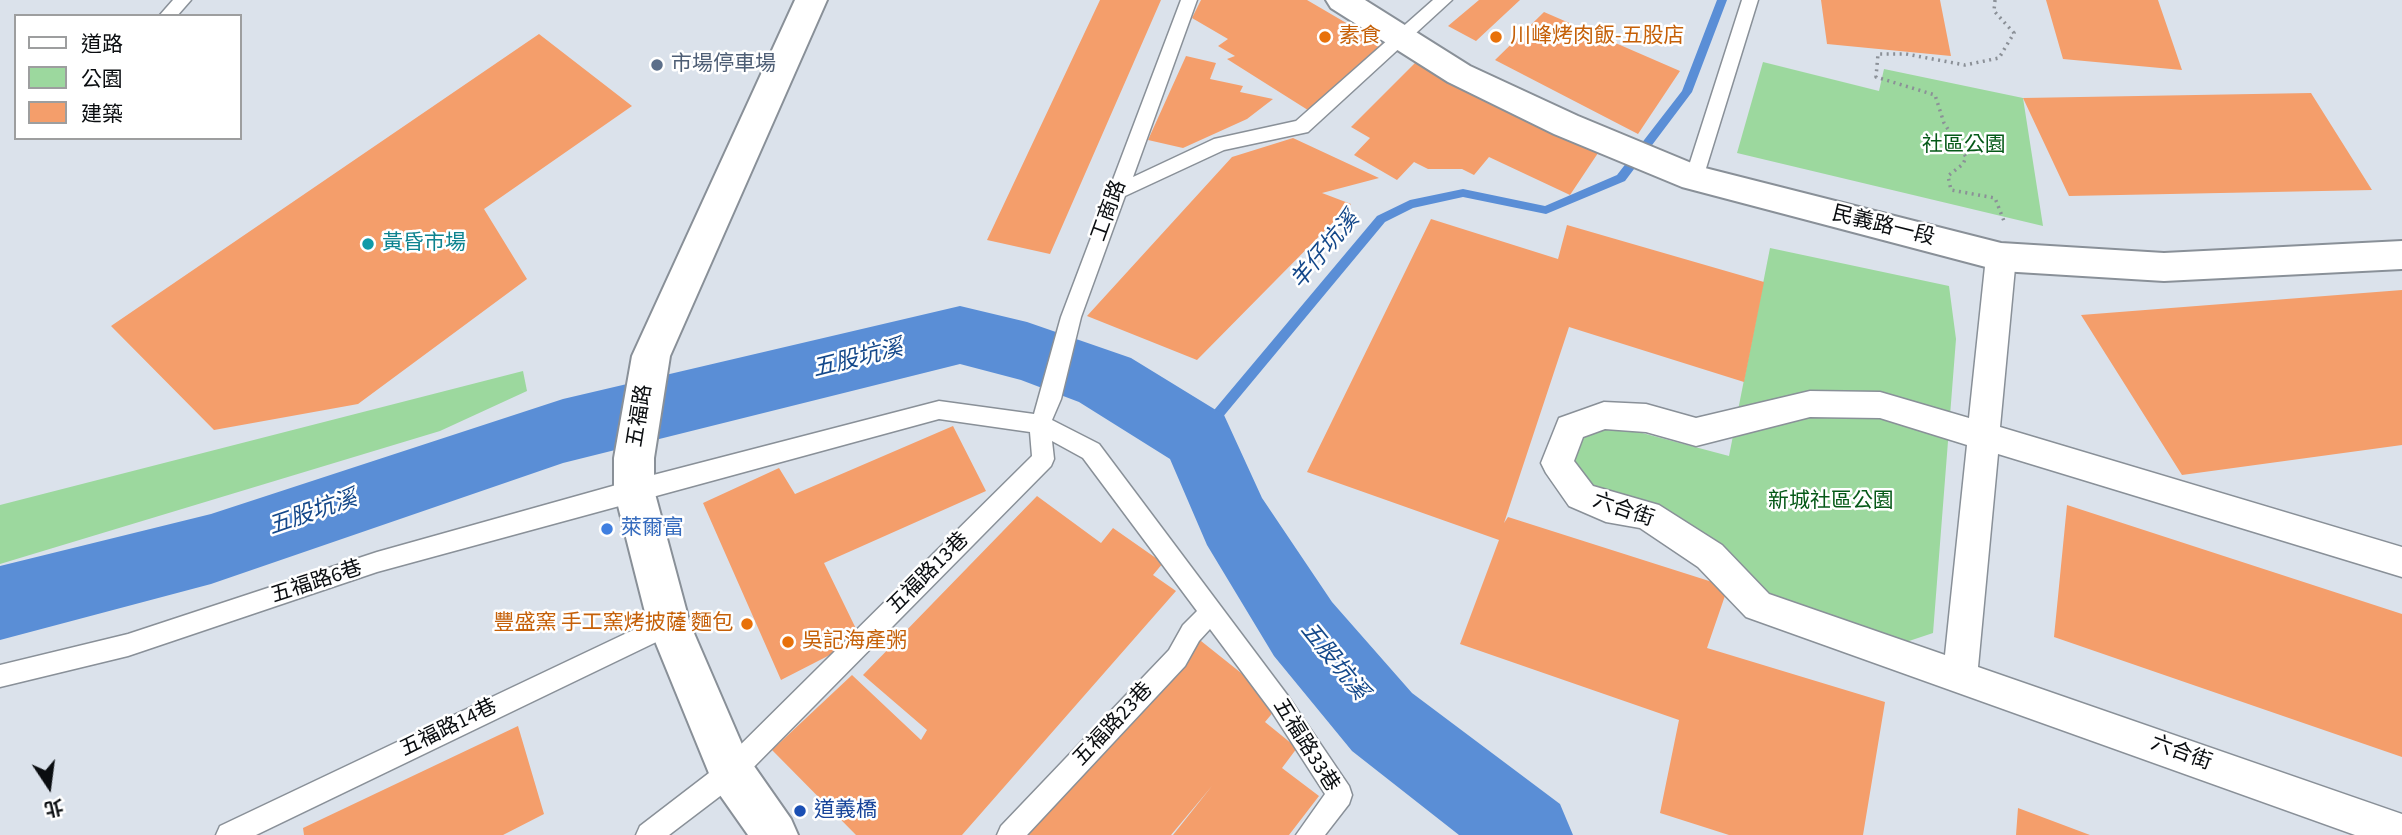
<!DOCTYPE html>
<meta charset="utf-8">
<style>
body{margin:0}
#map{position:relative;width:2402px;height:835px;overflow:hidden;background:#dbe2eb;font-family:"Source Sans 3","Noto Sans TC",sans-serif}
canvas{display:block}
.legend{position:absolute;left:14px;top:14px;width:228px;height:126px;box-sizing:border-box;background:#fff;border:2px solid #9d9e9f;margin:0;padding:9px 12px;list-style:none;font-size:21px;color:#0a0d10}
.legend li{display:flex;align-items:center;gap:14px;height:35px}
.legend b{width:35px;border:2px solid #9d9e9f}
.north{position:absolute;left:14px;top:751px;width:70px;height:70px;-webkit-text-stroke:5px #fff;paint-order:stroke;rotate:167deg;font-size:19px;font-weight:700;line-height:28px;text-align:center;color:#0a0d10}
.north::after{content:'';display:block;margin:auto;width:24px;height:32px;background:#0a0d10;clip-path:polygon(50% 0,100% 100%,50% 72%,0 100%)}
</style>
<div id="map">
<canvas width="2402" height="835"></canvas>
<ul class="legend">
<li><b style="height:9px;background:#fff"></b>道路</li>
<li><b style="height:19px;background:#9cd89e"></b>公園</li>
<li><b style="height:19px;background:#f49e6b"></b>建築</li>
</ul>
<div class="north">北</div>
</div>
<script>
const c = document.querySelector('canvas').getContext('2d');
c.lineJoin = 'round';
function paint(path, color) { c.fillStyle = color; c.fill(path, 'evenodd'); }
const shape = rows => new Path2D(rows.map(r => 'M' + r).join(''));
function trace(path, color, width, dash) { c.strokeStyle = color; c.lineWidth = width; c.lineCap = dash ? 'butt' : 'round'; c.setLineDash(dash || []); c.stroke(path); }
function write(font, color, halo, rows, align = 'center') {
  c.font = font + ' "Source Sans 3","Noto Sans TC",sans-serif'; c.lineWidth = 5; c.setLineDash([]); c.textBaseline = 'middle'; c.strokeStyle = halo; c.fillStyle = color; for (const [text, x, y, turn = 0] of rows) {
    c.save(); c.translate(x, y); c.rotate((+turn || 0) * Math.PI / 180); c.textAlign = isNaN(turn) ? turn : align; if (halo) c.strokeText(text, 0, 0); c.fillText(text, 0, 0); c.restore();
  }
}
paint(shape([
 [1763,62,1879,91,1884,69,2023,98,2043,226,1737,153],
 [1770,248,1949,286,1956,339,1933,633,1894,646,1767,599,1713,539,1646,511,1594,495,1572,464,1579,438,1612,425,1729,456],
 [523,371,527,391,440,431,0,564,0,505]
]), '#9cd89e');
paint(shape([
 [1717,0,1727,0,1692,92,1625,181,1546,214,1463,197,1413,208,1385,222,1202,442,1198,443,1194,442,1192,438,1194,434,1377,216,1410,200,1463,189,1545,206,1617,175,1682,91,1717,0]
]), '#5a8ed6');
paint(shape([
 [960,306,1027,322,1131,358,1224,415,1262,498,1332,602,1412,693,1560,804,1573,835,1459,835,1352,751,1274,656,1207,545,1170,459,1079,402,1021,380,960,364,563,463,211,584,0,640,0,566,211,514,563,399,960,306]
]), '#5a8ed6');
paint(shape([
 [1100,0,1161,0,1050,254,987,240],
 [1201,0,1307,0,1389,48,1311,112,1227,59,1235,56,1218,46,1228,39,1192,18],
 [1479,0,1520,0,1476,41,1448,26],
 [1821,0,1940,0,1951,56,1827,44],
 [2046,0,2158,0,2182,70,2063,59],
 [1544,12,1680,71,1638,134,1495,60],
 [539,34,632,106,484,209,527,279,358,404,214,430,111,326],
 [1186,56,1216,63,1210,79,1243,86,1240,92,1273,99,1247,119,1183,148,1148,140],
 [1421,57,1598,153,1570,195,1489,157,1474,175,1462,169,1428,169,1414,162,1397,180,1354,155,1370,138,1351,127],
 [2311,93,2372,190,2069,196,2023,98],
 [1293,138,1379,178,1322,193,1351,204,1197,360,1087,316,1232,157],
 [1431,219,1558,259,1567,225,1764,282,1744,382,1569,327,1504,523,1508,517,1728,587,1707,648,1885,702,1863,835,1729,835,1660,813,1679,720,1460,644,1499,540,1307,472],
 [2402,290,2402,445,2182,475,2081,315],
 [953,426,986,491,824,563,861,639,781,680,703,503,779,468,795,494],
 [1037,496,1101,543,1113,528,1163,563,1153,575,1176,591,962,835,856,835,772,750,852,675,921,740,927,730,863,675],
 [2067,505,2402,614,2402,757,2054,637],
 [1191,633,1280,704,1265,722,1297,748,1282,768,1319,796,1289,835,1173,835,1212,786,1171,835,1010,835],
 [518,726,544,814,503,835,304,835,303,828],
 [2018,808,2090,835,2016,835]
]), '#f49e6b');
const service = shape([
 [173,0,191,0,177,16,159,16,173,0],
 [1181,0,1197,0,1133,177,1214,139,1296,121,1433,0,1452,0,1308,132,1224,150,1125,196,1081,317,1061,399,1052,420,1099,444,1288,696,1349,786,1352,795,1349,804,1325,835,1296,835,1325,794,1272,712,1210,629,1199,641,1185,666,1027,835,997,835,1001,826,1169,650,1183,625,1197,611,1083,458,1052,441,1054,459,1051,466,740,781,669,835,636,835,640,826,722,763,1032,456,1030,432,939,419,377,572,128,656,0,687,0,665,128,634,377,552,634,480,939,401,1034,414,1061,317,1181,0],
 [1742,0,1758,0,1703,178,1694,185,1685,178,1742,0],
 [669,613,677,616,680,624,677,632,256,835,216,835,220,826,669,613]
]);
const pedestrian = shape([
 [2001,245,2011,249,2016,257,2000,427,2402,547,2402,577,1998,454,1978,667,2402,814,2402,835,2355,835,1746,617,1698,567,1640,528,1606,522,1569,506,1546,473,1541,463,1559,418,1604,402,1646,404,1696,418,1810,391,1880,392,1969,418,1986,257,1991,249,2001,245],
 [1810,417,1880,418,1967,445,1945,655,1769,594,1722,545,1659,505,1593,486,1574,461,1583,437,1605,429,1646,432,1696,446,1810,417]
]);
const minor = shape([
 [795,0,827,0,670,356,654,458,654,490,690,624,747,756,791,819,798,835,748,835,715,788,648,624,614,490,614,458,632,356,795,0]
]);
const secondary = shape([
 [1326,0,1365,0,1470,66,1578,116,1701,167,2001,243,2164,253,2402,241,2402,269,2164,281,2001,271,1682,187,1554,134,1448,82,1331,8,1326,0]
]);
trace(service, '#899098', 3);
trace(pedestrian, '#899098', 3);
trace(minor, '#899098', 4);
trace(secondary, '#899098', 4);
trace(shape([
 [1995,0,1994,11,2014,33,1999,58,1965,65,1906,54,1878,54,1876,77,1935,95,1944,123,1966,157,1963,164,1948,176,1951,190,1995,198,2004,221]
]), '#8b9097', 3.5, [2, 4.5]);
paint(service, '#fff');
paint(pedestrian, '#fff');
paint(minor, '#fff');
paint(secondary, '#fff');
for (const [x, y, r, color] of [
 [1325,37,7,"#e8710a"],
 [1496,37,7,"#e8710a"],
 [657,65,7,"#5c6f8a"],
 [368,244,7,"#0f9aa8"],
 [607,529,7,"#3f7fe0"],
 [747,624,7,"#e8710a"],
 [788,642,7,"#e8710a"],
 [800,811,7,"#1a4fb4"]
]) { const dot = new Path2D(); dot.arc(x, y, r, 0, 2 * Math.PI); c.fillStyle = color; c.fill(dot); trace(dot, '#fff', 2.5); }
write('21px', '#c56008', '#fff', [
 ["素食",1339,37],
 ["川峰烤肉飯-五股店",1510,37],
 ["豐盛窯 手工窯烤披薩 麵包",733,624,"right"],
 ["吳記海產粥",802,642]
], 'left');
write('21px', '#4e5e75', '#fff', [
 ["市場停車場",671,65]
], 'left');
write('21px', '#065918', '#fff', [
 ["社區公園",1964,146],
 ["新城社區公園",1831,502]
]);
write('21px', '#0a0d10', '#fff', [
 ["工商路",1110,211,-70],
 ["民義路一段",1883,227,14],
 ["五福路",641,416,-81],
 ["六合街",1623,511,19],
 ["五福路13巷",929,574,-45],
 ["五福路6巷",317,583,-18],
 ["五福路23巷",1114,725,-47],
 ["五福路14巷",449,729,-26],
 ["五福路33巷",1305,746,58],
 ["六合街",2181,754,20]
]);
write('21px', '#0d838f', '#fff', [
 ["黃昏市場",382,244]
], 'left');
write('21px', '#366cbe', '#fff', [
 ["萊爾富",621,529]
], 'left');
write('21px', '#164399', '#fff', [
 ["道義橋",814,811]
], 'left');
write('italic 23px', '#14488a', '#fff', [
 ["羊仔坑溪",1326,251,-50],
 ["五股坑溪",858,360,-14],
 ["五股坑溪",313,514,-19],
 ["五股坑溪",1333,662,51]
]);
</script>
